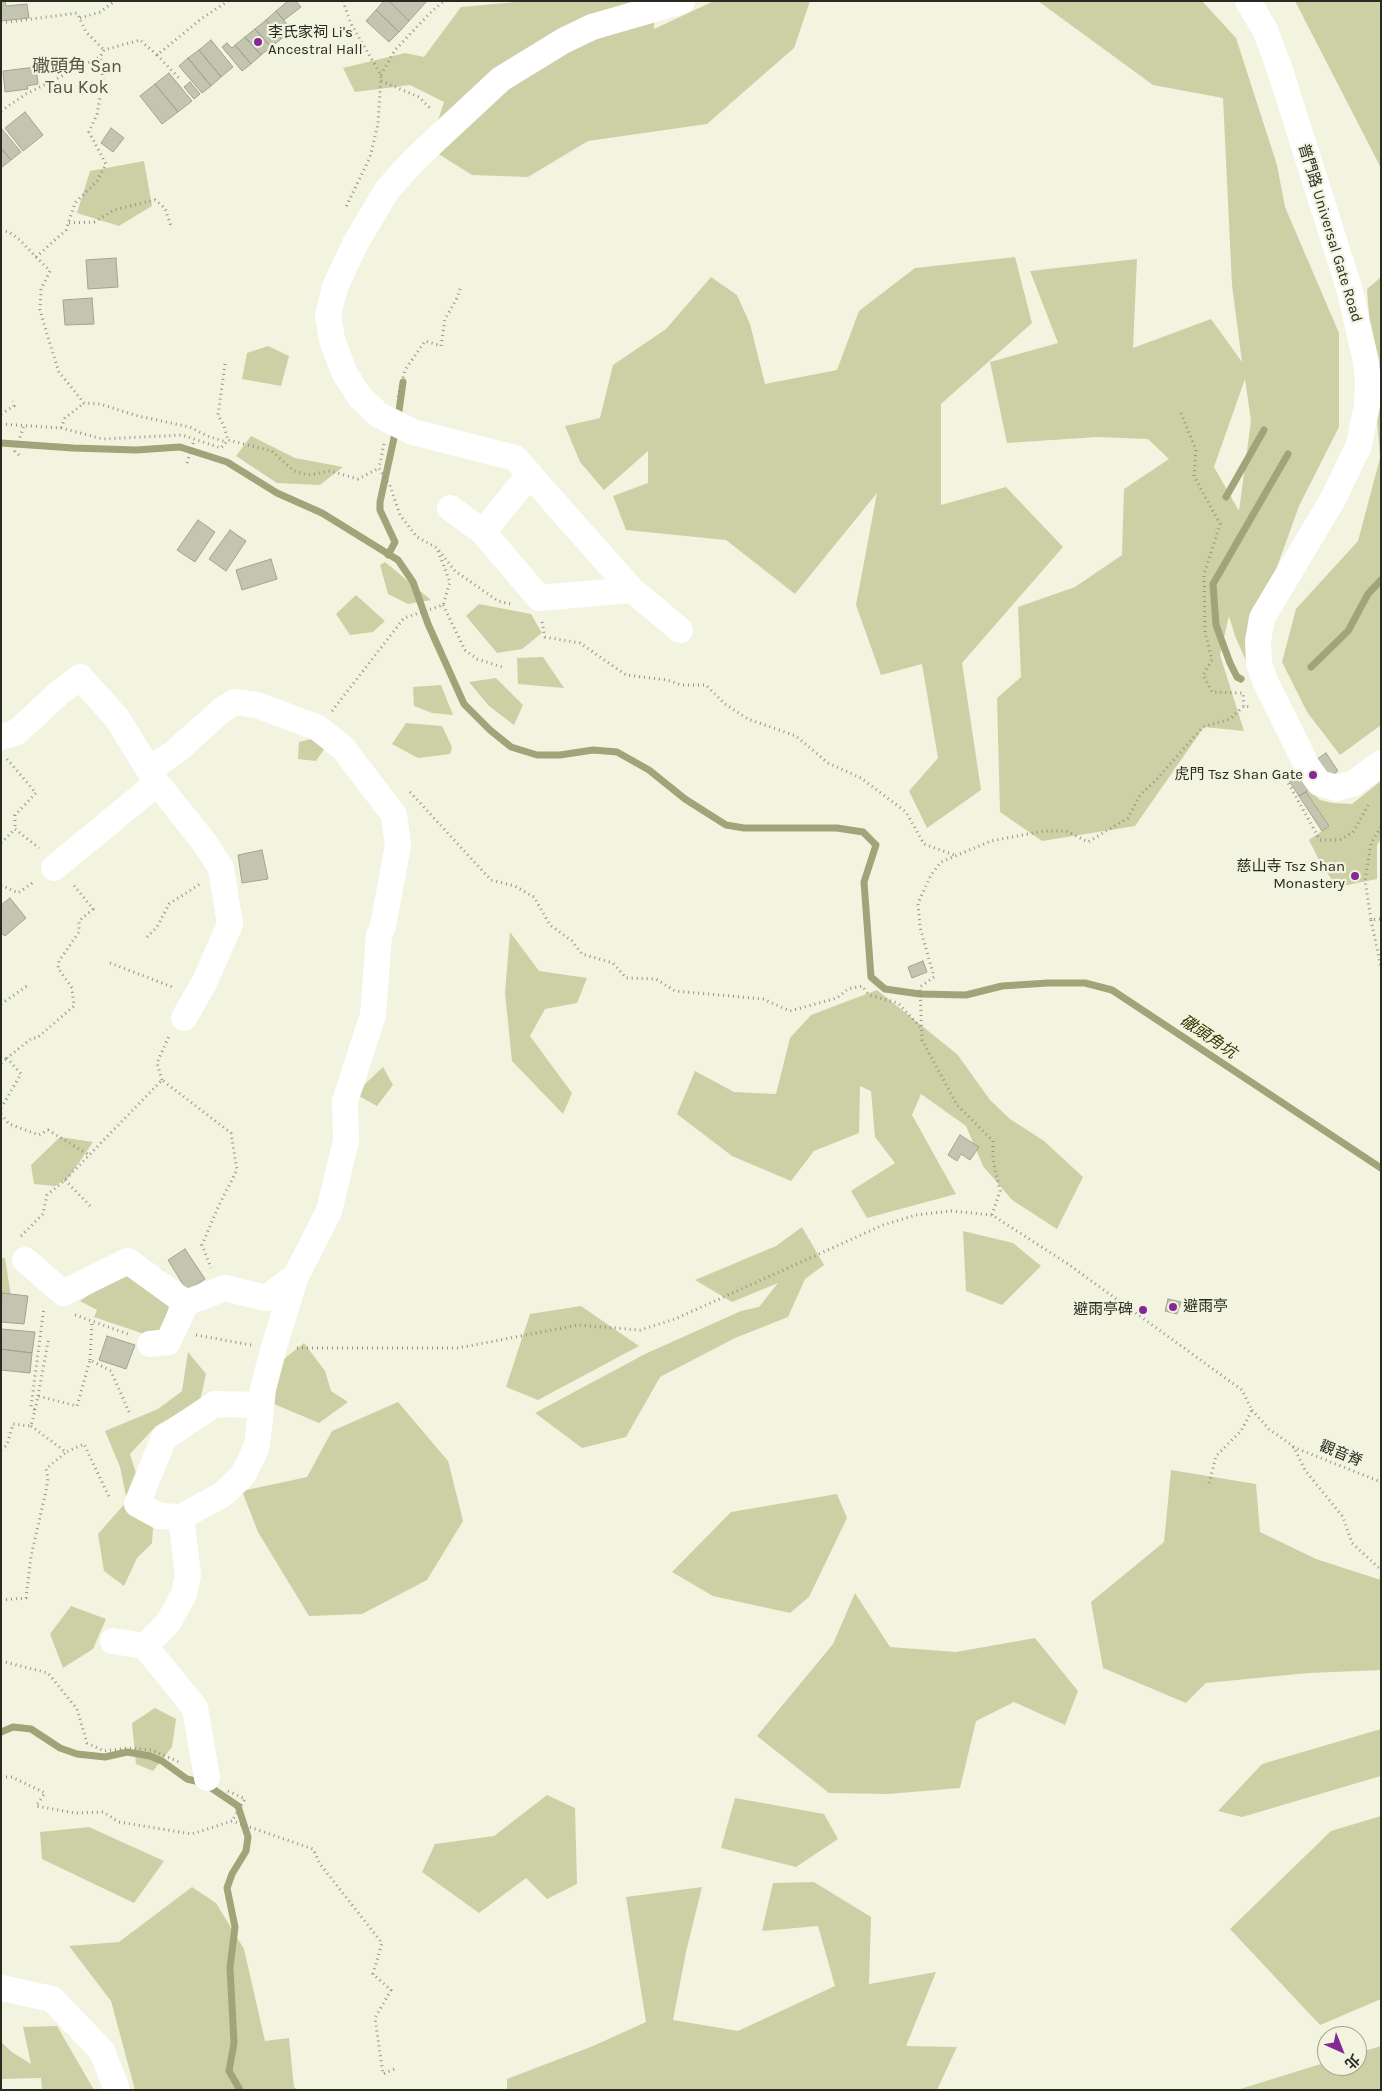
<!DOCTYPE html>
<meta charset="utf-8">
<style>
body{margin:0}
#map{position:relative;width:1382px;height:2091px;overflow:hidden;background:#f2f4e0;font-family:Karla,"Noto Sans TC",sans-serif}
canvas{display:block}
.frame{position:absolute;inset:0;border:2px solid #292a22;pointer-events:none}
.north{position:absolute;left:1317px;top:2026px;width:50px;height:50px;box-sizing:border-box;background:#f2f4e0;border:1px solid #a2a394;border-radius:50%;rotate:136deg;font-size:14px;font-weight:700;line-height:20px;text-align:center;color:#292a22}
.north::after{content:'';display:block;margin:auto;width:18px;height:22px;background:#842995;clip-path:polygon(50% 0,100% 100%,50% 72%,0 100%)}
</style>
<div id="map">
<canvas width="1382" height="2091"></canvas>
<div class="frame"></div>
<div class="north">北</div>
</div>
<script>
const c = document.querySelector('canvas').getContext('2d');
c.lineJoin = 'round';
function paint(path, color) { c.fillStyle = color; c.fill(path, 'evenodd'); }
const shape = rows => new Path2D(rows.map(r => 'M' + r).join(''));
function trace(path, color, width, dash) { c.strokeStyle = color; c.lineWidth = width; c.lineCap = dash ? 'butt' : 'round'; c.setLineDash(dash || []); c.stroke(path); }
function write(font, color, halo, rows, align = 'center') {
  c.font = font + ' Karla,"Noto Sans TC",sans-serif'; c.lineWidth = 4.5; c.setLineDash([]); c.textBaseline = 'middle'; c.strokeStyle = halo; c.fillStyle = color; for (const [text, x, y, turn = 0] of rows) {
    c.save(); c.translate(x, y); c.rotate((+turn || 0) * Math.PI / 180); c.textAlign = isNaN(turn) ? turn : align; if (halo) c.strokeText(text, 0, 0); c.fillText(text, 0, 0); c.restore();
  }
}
paint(shape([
 [527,1,655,1,654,29,714,1,810,1,794,48,707,124,588,141,528,177,472,175,429,148,444,102,410,85,355,92,343,68,405,53,424,57,461,7],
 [1038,1,1202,1,1236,38,1277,165,1285,207,1339,333,1339,427,1299,506,1252,636,1266,705,1235,636,1229,616,1220,655,1244,731,1204,727,1135,826,1042,841,1000,812,997,698,1021,677,1018,607,1075,587,1122,555,1124,489,1169,459,1148,439,1097,437,1007,443,990,362,1058,343,1030,271,1137,259,1133,348,1211,319,1242,362,1232,285,1223,98,1153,85],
 [1245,379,1251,421,1239,511,1214,467],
 [1295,1,1381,1,1381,168],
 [144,161,152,206,119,226,77,213,90,171],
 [1015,257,1032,323,941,404,941,505,1006,487,1063,547,962,663,981,790,927,828,909,791,938,758,922,664,881,675,856,605,877,493,795,594,726,540,626,530,613,496,648,483,648,451,604,490,580,462,565,426,600,418,613,365,666,329,711,277,737,295,750,324,765,384,837,370,859,311,915,268],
 [1381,277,1381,725,1340,755,1307,712,1282,662,1296,609,1358,541,1380,458,1367,289],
 [268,346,289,356,281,386,242,379,247,353],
 [251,436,295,458,343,467,320,485,277,483,236,456],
 [385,562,431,600,408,604,388,594,380,565],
 [356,595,385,621,373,632,350,635,336,614],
 [479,604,531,614,542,633,522,649,497,653,466,616],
 [543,657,564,688,518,684,517,658],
 [496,678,523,705,514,725,489,706,469,682],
 [441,685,453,715,432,713,414,706,413,687],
 [406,723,442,726,452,747,450,754,418,758,392,744],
 [315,738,325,748,316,761,298,759,299,742],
 [1381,781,1381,839,1377,845,1377,879,1337,887,1321,864,1309,840,1329,826,1306,792,1309,790,1320,800,1333,803,1352,804],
 [510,932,539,971,587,978,577,1003,545,1009,530,1036,572,1093,563,1114,512,1061,505,993],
 [877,990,957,1054,990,1100,1010,1119,1044,1141,1083,1177,1057,1229,1012,1200,983,1166,966,1126,921,1094,912,1115,956,1194,867,1218,851,1191,895,1163,875,1137,871,1091,860,1086,859,1133,814,1151,791,1181,732,1156,677,1114,695,1071,734,1092,776,1094,790,1038,811,1015],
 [383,1067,393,1085,377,1106,359,1096,365,1084],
 [60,1137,93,1142,69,1177,55,1186,34,1184,31,1165],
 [802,1227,824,1265,805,1279,788,1317,735,1338,660,1377,626,1437,582,1448,535,1413,645,1354,741,1311,759,1307,778,1283,732,1302,695,1280,776,1246],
 [963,1231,1013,1243,1041,1266,1002,1305,966,1291],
 [1,1258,5,1258,12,1303,1,1316],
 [140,1261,164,1270,156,1290,171,1300,159,1339,94,1317,97,1310,80,1301],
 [581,1306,639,1346,538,1400,506,1387,530,1314],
 [304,1343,325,1371,331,1391,348,1402,319,1423,274,1404,274,1367],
 [188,1352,206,1374,200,1401,156,1426,130,1454,153,1528,152,1543,137,1558,124,1586,104,1571,98,1534,127,1501,120,1467,105,1431,158,1409,182,1391],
 [398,1402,448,1461,463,1521,427,1580,362,1614,309,1616,258,1532,242,1491,307,1477,332,1431],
 [1171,1470,1256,1484,1260,1532,1316,1559,1381,1580,1381,1670,1308,1673,1206,1683,1186,1703,1103,1668,1091,1602,1164,1542],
 [837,1494,847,1518,809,1597,790,1613,713,1596,672,1572,731,1512],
 [855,1593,890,1647,956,1652,1035,1638,1078,1691,1065,1725,1014,1702,976,1721,960,1788,888,1794,829,1793,757,1736,833,1644],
 [71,1606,106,1619,93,1649,63,1668,50,1634],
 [155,1708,176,1719,172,1747,153,1771,136,1764,132,1723],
 [1381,1729,1381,1776,1242,1817,1218,1811,1262,1764],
 [547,1795,575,1808,577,1884,547,1899,526,1878,479,1913,422,1872,435,1844,494,1836],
 [735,1798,824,1814,838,1839,796,1867,721,1848],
 [1381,1816,1381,1999,1320,2025,1230,1929,1331,1831],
 [89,1827,164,1861,134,1903,42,1859,40,1832],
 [814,1882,871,1917,869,1984,936,1972,906,2046,957,2047,937,2090,507,2090,507,2079,593,2046,646,2022,626,1897,702,1887,686,1952,673,2020,738,2031,835,1986,818,1926,762,1931,773,1883],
 [192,1887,216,1903,244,1949,265,2041,289,2038,294,2087,298,2090,135,2090,111,2001,69,1946,119,1942],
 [57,2026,94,2090,42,2090,41,2078,1,2079,1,2042,12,2052,31,2064,23,2027],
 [1381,2046,1381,2090,1237,2090,1327,2062,1327,2066,1357,2066,1357,2053]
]), '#cdd0a5');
trace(shape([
 [398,418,403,382],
 [1,443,73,448,136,450,180,447,227,462,277,493,322,513,398,560,413,582,428,624,464,704,490,730,511,747,537,755,560,755,593,750,617,752,649,770,685,799,726,825,744,828,837,828,863,832,876,845,864,882,871,977,885,989,920,994,966,995,1002,986,1048,983,1085,983,1112,990,1381,1168],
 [1226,497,1264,430],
 [388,555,395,542,380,510,380,502,396,429],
 [1311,667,1348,631,1368,594,1381,580],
 [1241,679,1237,677,1230,663,1216,625,1213,584,1288,454],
 [1,1732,13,1727,31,1729,60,1748,77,1754,105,1757,127,1752,150,1756,162,1761,187,1779,204,1783,238,1806,248,1837,246,1851,232,1874,227,1888,235,1927,230,1967,234,2043,229,2071,240,2090]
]), '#a1a379', 7);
const building = shape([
 [1,1,5,1,6,6,27,4,29,18,1,21,1,1],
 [288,1,296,1,301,7,284,20,276,11,288,1],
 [384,1,389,1,409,21,399,32,376,10,384,1],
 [389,1,427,1,409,21,389,1],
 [376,10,399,32,389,42,366,21,376,10],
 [276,11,292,30,281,39,266,20,276,11],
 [266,20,281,39,271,47,255,29,266,20],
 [255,29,271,47,261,55,245,37,255,29],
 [245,37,261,55,251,64,235,45,245,37],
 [211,40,233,67,221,77,199,50,211,40],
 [227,43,232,48,235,45,251,64,242,71,222,47,227,43],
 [199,50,221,77,211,86,188,58,199,50],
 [188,58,211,86,202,93,179,66,188,58],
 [36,67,38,84,27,86,28,89,5,92,3,71,36,67],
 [169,73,192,101,178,112,155,84,169,73],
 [190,82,200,94,194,99,184,87,190,82],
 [155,84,178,112,162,124,140,96,155,84],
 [25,112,43,135,23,151,5,128,25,112],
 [1,128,21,152,11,160,1,148,1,128],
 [111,128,124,138,113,152,101,143,111,128],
 [1,148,11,160,1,168,1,148],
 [116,258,118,287,88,289,86,260,116,258],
 [92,298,94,324,65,325,63,300,92,298],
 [198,520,215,532,195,562,177,550,198,520],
 [230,530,246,541,226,571,209,559,230,530],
 [271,559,277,579,242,590,236,570,271,559],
 [1326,753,1338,771,1299,796,1288,779,1326,753],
 [1306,792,1329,826,1322,831,1299,796,1306,792],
 [262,850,268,879,242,883,238,855,262,850],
 [10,898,26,918,5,936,1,933,1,905,10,898],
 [923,961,927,972,912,978,908,967,923,961],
 [960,1135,979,1147,970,1160,961,1154,957,1161,948,1155,960,1135],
 [185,1249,205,1279,187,1291,168,1260,185,1249],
 [2,1293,28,1296,24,1324,1,1322,2,1293],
 [1168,1299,1181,1302,1177,1314,1165,1311,1168,1299],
 [1,1329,35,1332,32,1353,1,1349,1,1329],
 [107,1336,135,1345,126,1369,99,1360,107,1336],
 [1,1349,32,1353,30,1373,1,1370,1,1349]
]);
paint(building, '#c3c5b1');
trace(building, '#a2a390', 1);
trace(shape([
 [343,1,351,24,381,75,378,124,370,157,345,209],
 [80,18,100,12,115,1],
 [1,23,77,13,86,32,104,50],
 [157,55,179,78],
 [381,75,395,50,430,13,444,1],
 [381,81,419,97,432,110],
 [1,111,26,94,100,57,104,50,140,40,157,55,201,19,228,1],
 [69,223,94,222,114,210,155,200,165,208,171,226],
 [1,230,9,232,20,240,36,257,66,230,75,203,97,181,106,164,89,132,97,114,103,81,100,57],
 [36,257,50,271,41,289,40,310,50,344,59,372,84,403,100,404,138,416,190,427,207,436,226,442],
 [225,364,218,415,224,426,228,440],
 [398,397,405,370,425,341,441,346,445,319,457,298,461,286],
 [1181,413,1196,450,1194,476,1220,524,1204,574,1205,632,1212,660,1203,675,1212,692,1243,693,1244,706],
 [1,414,14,406,13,401],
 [1,424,61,428,103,439,182,435,221,448,228,440,272,451,294,471,308,475,330,471,358,479,379,468],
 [61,428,65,418,84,403],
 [384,444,379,468,390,486,400,515,417,537,437,548,455,571,498,601,511,604],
 [19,455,15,451,24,426],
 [187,463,194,440],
 [443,605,465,650,477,659,502,667],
 [542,622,545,637,580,643,626,675,667,680,681,685,706,685,725,704,748,719,796,736,828,763,861,778,906,812,924,844,957,856],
 [332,711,404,618,443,605,450,582,438,551],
 [7,759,36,793,15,815,15,829],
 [1286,779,1320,840,1340,840,1353,832,1369,804],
 [410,792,491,880,515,886,534,897,550,925,572,941,582,954,613,963,626,978,656,979,675,991,763,999,790,1011,837,998,848,989,862,986,869,995,898,1003,923,1030],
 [1381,827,1371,843,1365,880,1371,920,1381,919],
 [1,843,15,829,39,848],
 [1,885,18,893,35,881],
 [1371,920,1381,967],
 [147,937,157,927,169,904,200,884],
 [110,963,175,988],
 [1,1004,27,986],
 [1,1063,7,1058],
 [162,1080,157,1063,169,1036],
 [1,1108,21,1074,7,1058,32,1038,37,1038,74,1006,72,988,58,968,59,961,79,932,79,921,93,909,72,883],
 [1,1114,9,1124,39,1135,48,1130,89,1155],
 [65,1180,92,1208],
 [992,1215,1000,1191,993,1160,993,1141,957,1105,922,1040,920,987,934,977,920,927,918,903,931,875,941,862,991,841,1044,831,1066,831,1088,842,1128,818,1140,795,1156,780,1203,727,1230,719,1244,706,1251,707],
 [21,1236,43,1214,47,1195,65,1180,162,1080,231,1133,237,1170,219,1205,202,1245,211,1268],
 [75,1315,128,1334],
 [196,1335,251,1345],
 [297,1348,458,1348,578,1325,640,1330,675,1319,883,1225,916,1215,951,1211,992,1215,1068,1264,1242,1390,1252,1410,1241,1431,1216,1456,1209,1484],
 [90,1360,92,1321],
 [38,1396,49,1337],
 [35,1410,38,1396,77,1406,90,1360,111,1371,129,1412],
 [1252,1410,1269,1429,1293,1446,1305,1470,1343,1517,1352,1543,1381,1570],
 [31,1426,66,1452,84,1444,110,1499],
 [1293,1447,1381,1482],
 [1,1450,7,1445,13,1424,31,1426,35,1410,31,1407,44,1307],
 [1,1600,26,1598,31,1556,46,1491,48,1478,46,1469,66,1452],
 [1,1661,48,1673,77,1709,87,1743,104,1751,127,1748,152,1750,179,1762],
 [1,1777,12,1777,45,1793,36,1806,75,1813,103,1812,119,1822,192,1834,232,1821,313,1849,320,1864,382,1943,373,1974,391,1990,375,2018,383,2074,397,2068],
 [228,1791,245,1799,232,1821]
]), '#939486', 3, [1, 4]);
trace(shape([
 [1248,1,1265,30,1279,67,1350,291,1366,362,1368,382,1367,405,1359,445,1333,499,1262,618,1258,641,1259,663,1265,681,1307,766,1319,783,1337,788,1354,783,1381,763],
 [450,508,483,532,539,598,632,590],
 [483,532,530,474],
 [680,630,632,590,515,458,413,432,379,415,360,397,345,374,332,340,328,315,335,287,355,244,387,190,415,159,501,79,563,41,592,27,682,1],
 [1,737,17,732,59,693,80,677,117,718,157,783,204,842,221,868,230,924,205,981,184,1018],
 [54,868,157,783],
 [25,1260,63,1293,128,1261,186,1303],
 [150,1344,168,1342,186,1303,225,1288,266,1298,296,1276],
 [181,1517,159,1516,137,1504,164,1438,215,1404,261,1405],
 [113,1641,145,1646,195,1708,207,1778],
 [145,1646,168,1623,184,1594,188,1575,181,1517,222,1495,243,1475,257,1446,263,1389,274,1347,296,1276,329,1211,346,1141,345,1101,373,1015,379,935,383,926,398,846,394,815,343,748,318,728,257,705,235,702,223,709,174,753,150,768],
 [1,1988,52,1999,102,2051,117,2090]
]), '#fff', 26);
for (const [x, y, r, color] of [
 [258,42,5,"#842995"],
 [1313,775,5,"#842995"],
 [1355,876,5,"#842995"],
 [1173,1307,5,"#842995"],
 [1143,1310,5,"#842995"]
]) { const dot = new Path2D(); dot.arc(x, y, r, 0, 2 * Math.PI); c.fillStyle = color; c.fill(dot); trace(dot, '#f2f4e0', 2); }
write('15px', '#292a22', '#f2f4e0', [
 ["李氏家祠 Li's",268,33,"left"],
 ["Ancestral Hall",268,50,"left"],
 ["虎門 Tsz Shan Gate",1303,775],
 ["慈山寺 Tsz Shan",1345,867],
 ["Monastery",1345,884],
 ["避雨亭",1183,1307,"left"],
 ["避雨亭碑",1133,1310]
], 'right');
write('15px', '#292a22', '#f2f4e0', [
 ["普門路 Universal Gate Road",1330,233,73],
 ["觀音脊",1341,1454,22]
]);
write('italic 16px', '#353500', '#f2f4e0', [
 ["䃟頭角坑",1208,1037,34]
]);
write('18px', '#535443', '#f2f4e0', [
 ["䃟頭角 San",77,67],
 ["Tau Kok",77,88]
]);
</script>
